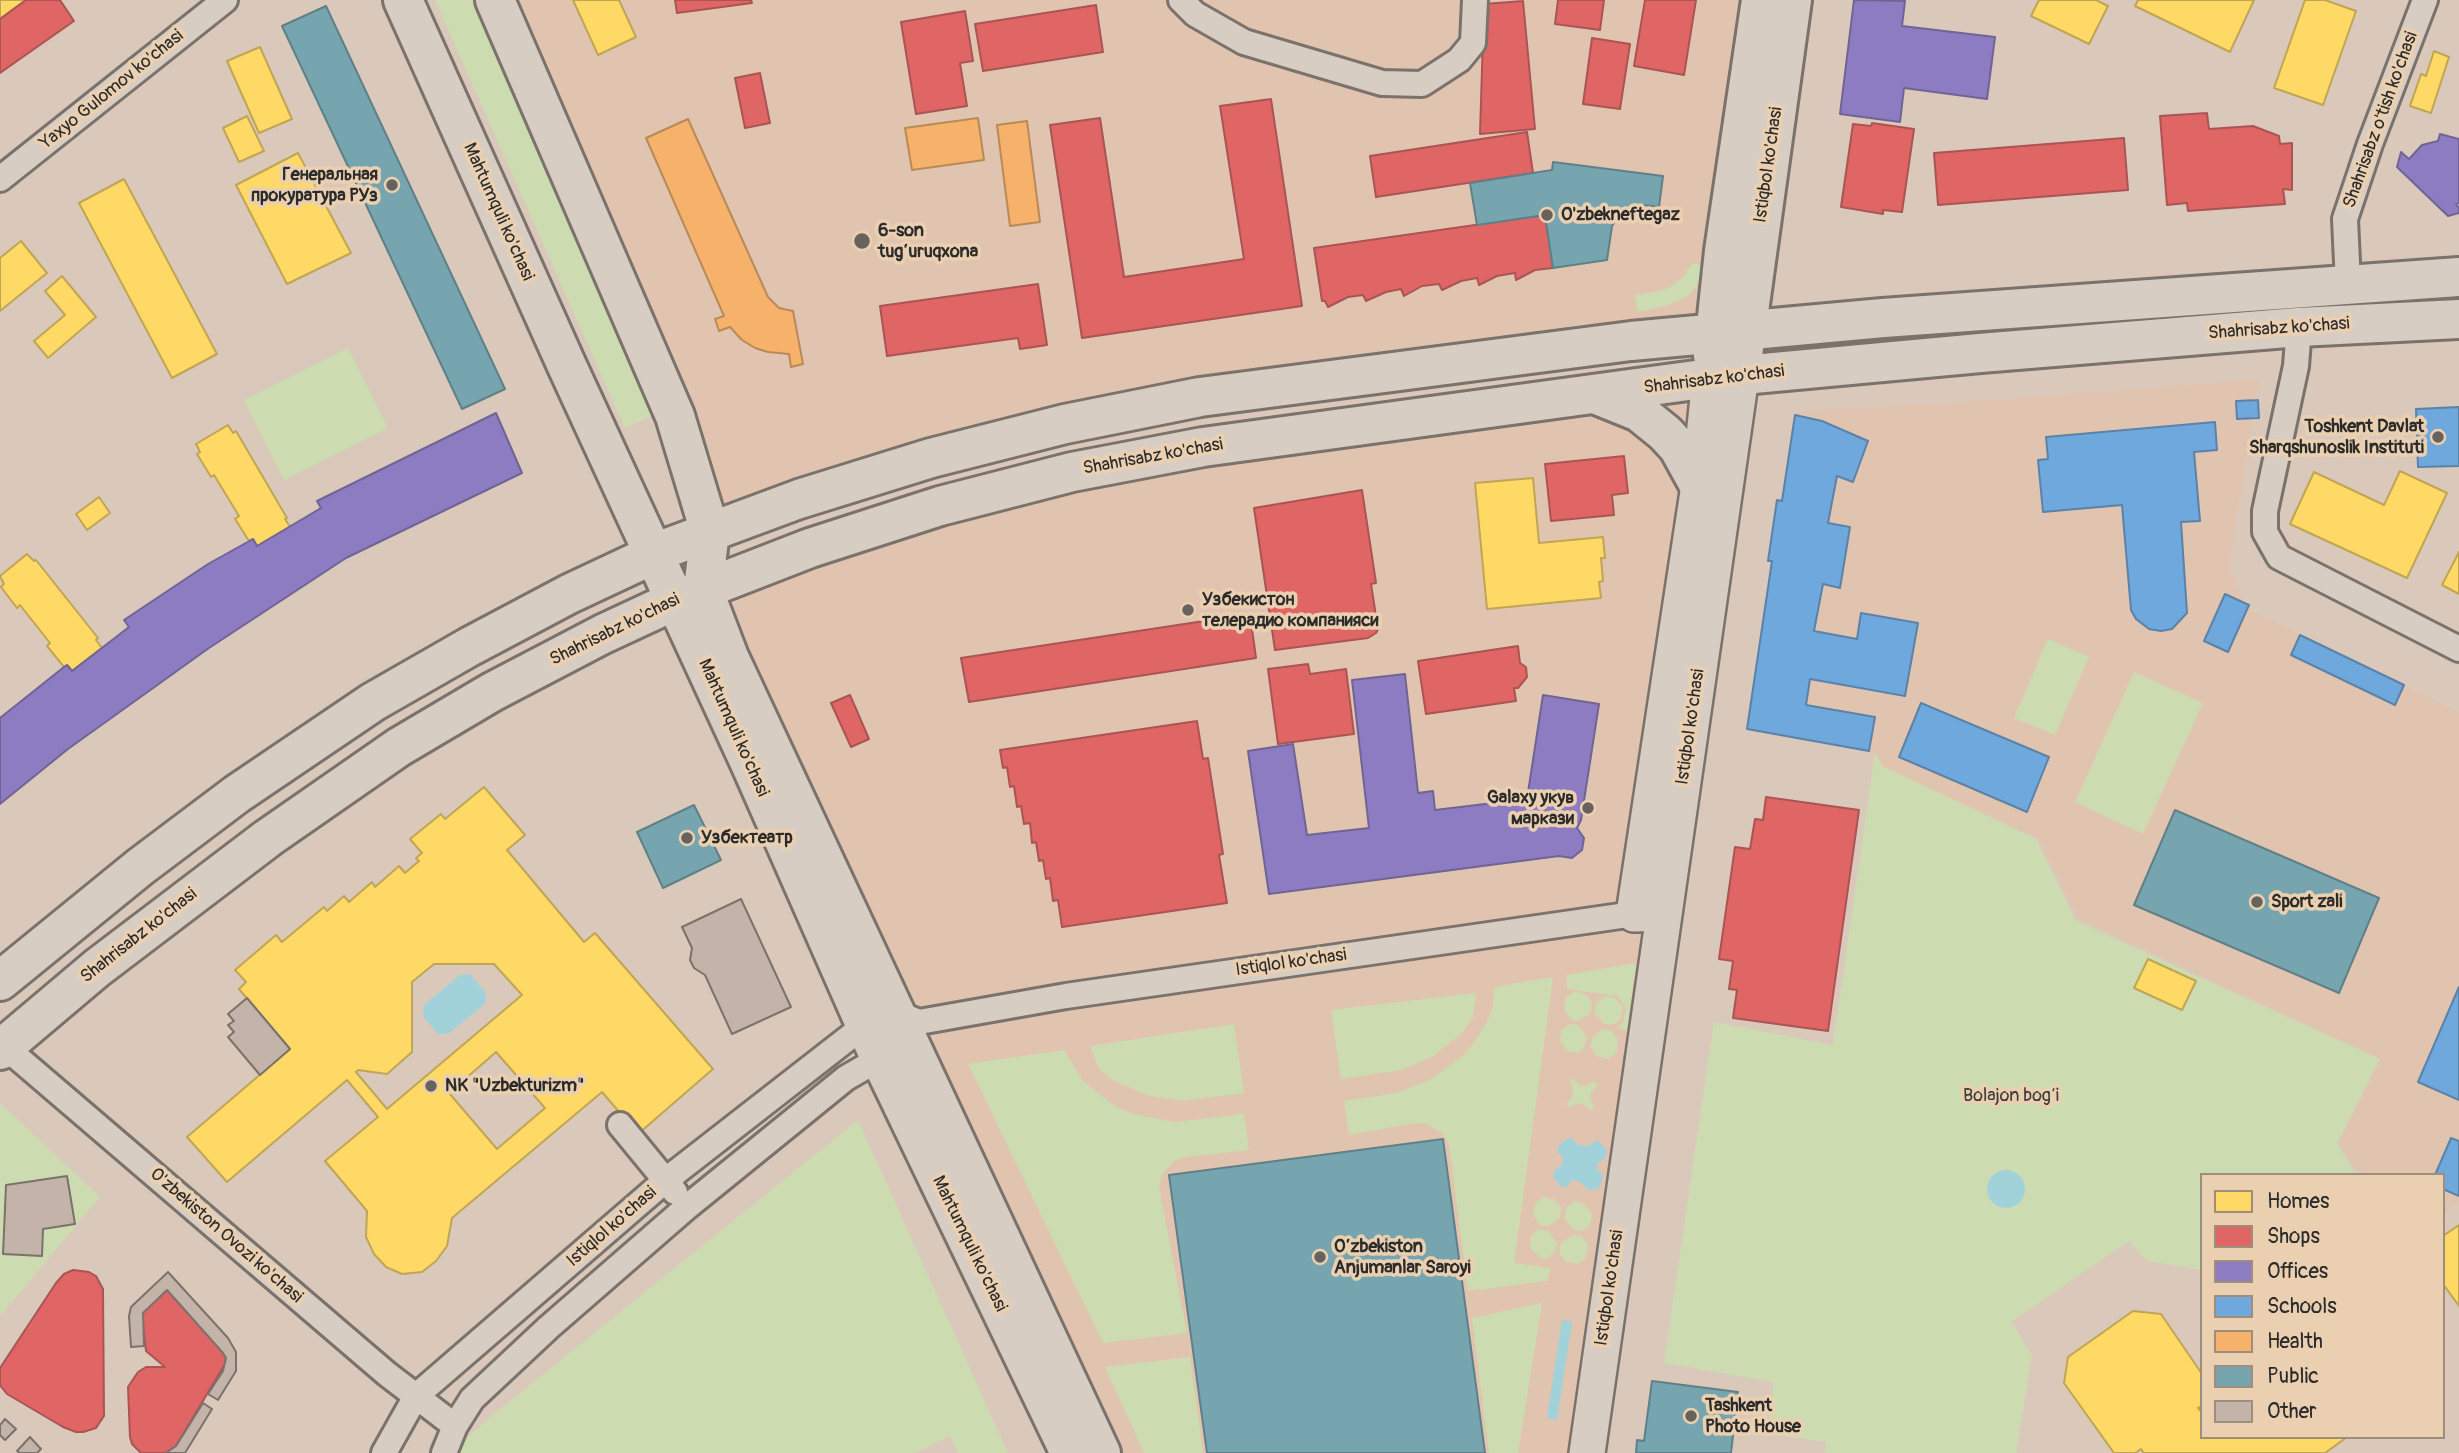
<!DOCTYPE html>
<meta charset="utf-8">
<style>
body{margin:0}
#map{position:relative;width:2459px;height:1453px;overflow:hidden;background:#dac9ba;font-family:Pangolin,sans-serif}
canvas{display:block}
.legend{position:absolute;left:2200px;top:1173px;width:245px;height:266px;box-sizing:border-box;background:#ead0b1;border:2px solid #9e8e7b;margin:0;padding:9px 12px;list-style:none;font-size:21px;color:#2b2b2b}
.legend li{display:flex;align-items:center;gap:14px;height:35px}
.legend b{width:35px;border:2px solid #9e8e7b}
</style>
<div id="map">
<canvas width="2459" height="1453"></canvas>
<ul class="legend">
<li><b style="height:19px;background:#ffd966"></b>Homes</li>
<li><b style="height:19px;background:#e06666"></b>Shops</li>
<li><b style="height:19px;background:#8e7cc3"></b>Offices</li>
<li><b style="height:19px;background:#6fa8dc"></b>Schools</li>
<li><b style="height:19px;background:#f6b26b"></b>Health</li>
<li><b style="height:19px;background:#76a5af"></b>Public</li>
<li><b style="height:19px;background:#c4b3a9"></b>Other</li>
</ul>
</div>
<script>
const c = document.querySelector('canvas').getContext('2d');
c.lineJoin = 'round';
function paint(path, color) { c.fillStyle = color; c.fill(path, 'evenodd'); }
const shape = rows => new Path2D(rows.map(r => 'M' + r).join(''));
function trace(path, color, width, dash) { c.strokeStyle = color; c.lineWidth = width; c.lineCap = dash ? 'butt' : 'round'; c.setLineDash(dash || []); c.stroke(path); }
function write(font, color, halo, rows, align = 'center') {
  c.font = font + ' Pangolin,sans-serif'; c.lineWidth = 7; c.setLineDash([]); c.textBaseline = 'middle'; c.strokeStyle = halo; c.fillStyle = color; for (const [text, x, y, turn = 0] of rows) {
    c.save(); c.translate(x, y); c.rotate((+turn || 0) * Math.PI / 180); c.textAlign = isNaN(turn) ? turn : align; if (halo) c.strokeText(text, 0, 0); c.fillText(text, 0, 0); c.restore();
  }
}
paint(shape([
 [495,0,1761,0,1715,332,1200,397,710,532],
 [1710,378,1587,1453,1101,1453,703,589,940,506],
 [2259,379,2230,559,2231,572,2246,608,2459,712,2459,1204,2446,1211,2443,1210,2443,1175,2367,1175,2357,1170,2339,1144,2379,1058,2079,919,2038,838,1884,767,1874,752,1747,729,1772,562,1768,561,1777,500,1782,500,1795,415,1798,411,1983,401]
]), '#e1c4af');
paint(shape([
 [435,0,471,0,653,415,625,428],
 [1693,263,1704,266,1697,285,1689,295,1666,306,1637,312,1635,295,1660,291,1672,286,1682,278],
 [348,348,388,428,284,480,244,400],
 [2048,639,2089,657,2055,735,2014,718],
 [2134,672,2203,703,2143,834,2075,802],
 [1875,752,1882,766,2036,839,2076,921,2380,1059,2337,1143,2356,1175,2202,1175,2202,1270,2147,1261,2129,1241,2011,1322,2032,1355,2016,1453,1825,1453,1826,1442,1768,1434,1774,1382,1664,1363,1714,1022,1833,1045],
 [1636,963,1627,1031,1617,1028,1623,1022,1626,1008,1617,996,1567,989,1567,975],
 [1553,977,1514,1263,1550,1268,1548,1281,1468,1291,1449,1144,1443,1134,1427,1124,1415,1123,1349,1135,1344,1101,1396,1093,1430,1080,1465,1054,1477,1038,1488,1020,1493,1005,1494,987],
 [1574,992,1584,993,1592,1002,1591,1012,1579,1021,1571,1019,1564,1010,1565,998],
 [1476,993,1473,1017,1462,1033,1432,1057,1401,1070,1341,1079,1331,1010],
 [1605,996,1615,998,1623,1008,1621,1019,1613,1025,1604,1024,1595,1013,1596,1003],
 [1234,1024,1244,1093,1183,1101,1150,1096,1114,1081,1099,1069,1090,1046],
 [1570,1024,1578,1025,1587,1037,1585,1046,1578,1053,1568,1051,1560,1041,1561,1030],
 [1602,1029,1612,1031,1618,1040,1617,1052,1608,1059,1597,1056,1590,1047,1592,1038],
 [1064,1050,1083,1081,1116,1107,1134,1114,1174,1122,1244,1114,1249,1150,1185,1157,1174,1161,1162,1175,1159,1187,1187,1333,1103,1343,968,1064],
 [1573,1078,1580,1085,1585,1086,1594,1081,1598,1085,1591,1093,1590,1098,1594,1107,1591,1111,1583,1104,1577,1103,1569,1107,1566,1104,1572,1097,1573,1089,1570,1080],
 [0,1103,100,1197,0,1316],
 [858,1120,1008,1453,958,1453,950,1436,915,1453,457,1453,468,1437,493,1415],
 [1543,1197,1553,1199,1561,1208,1560,1218,1548,1226,1540,1225,1533,1215,1535,1204],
 [1575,1201,1584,1204,1592,1213,1590,1225,1583,1231,1574,1230,1564,1219,1566,1208],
 [1539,1229,1548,1231,1557,1243,1555,1252,1547,1259,1538,1256,1530,1247,1531,1236],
 [1572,1235,1581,1236,1588,1245,1586,1258,1578,1264,1566,1262,1559,1253,1561,1243],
 [1542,1303,1518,1453,1489,1453,1472,1318],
 [1190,1357,1203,1453,1144,1453,1105,1367]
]), '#ccdcb0');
paint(shape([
 [470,974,486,993,485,1004,448,1034,438,1034,423,1016,424,1005,460,975],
 [1571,1137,1578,1145,1588,1146,1597,1140,1607,1150,1605,1158,1598,1163,1597,1169,1603,1175,1600,1187,1590,1191,1580,1182,1572,1180,1567,1187,1561,1187,1553,1177,1555,1170,1562,1165,1563,1157,1557,1152,1560,1144],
 '1987 1189a19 19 0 1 1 38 0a19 19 0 1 1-38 0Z',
 [1562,1320,1572,1322,1557,1420,1547,1418]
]), '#a1d2da');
const homes = shape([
 [0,0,26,0,0,19,0,0],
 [573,0,619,0,636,37,598,55,573,0],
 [2039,0,2096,0,2108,6,2089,44,2031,16,2039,0],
 [2138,0,2254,0,2230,52,2135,6,2138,0],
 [2305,0,2325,0,2356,11,2323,105,2274,88,2305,0],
 [260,47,292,119,259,133,227,61,260,47],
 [2434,51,2449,57,2431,113,2410,106,2421,74,2426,76,2434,51],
 [247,116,264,151,239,162,223,128,247,116],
 [298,153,351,253,287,284,236,185,298,153],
 [124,179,217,354,172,378,79,203,124,179],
 [21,241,47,273,0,311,0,258,21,241],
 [62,276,96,317,48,358,34,341,65,315,45,291,62,276],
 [228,425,233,433,236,431,287,518,285,519,290,527,257,546,253,539,249,541,235,519,239,516,214,475,211,477,197,454,200,452,196,444,228,425],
 [2400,471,2447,493,2407,578,2290,524,2314,472,2384,505,2400,471],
 [1533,478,1539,543,1603,537,1605,558,1601,558,1603,581,1599,582,1601,598,1487,609,1475,483,1533,478],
 [99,497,110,513,87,530,76,514,99,497],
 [2459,552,2459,594,2442,585,2459,552],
 [27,554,34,561,36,560,98,638,96,640,102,648,72,671,67,665,64,667,47,646,50,643,20,605,17,608,1,587,4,584,0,576,27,554],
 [484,787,525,835,507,850,584,942,595,933,713,1069,638,1134,602,1092,452,1218,447,1246,436,1261,422,1272,402,1274,386,1267,374,1254,366,1237,367,1211,325,1161,378,1117,347,1080,227,1182,187,1137,290,1049,239,989,246,982,235,970,276,935,282,942,324,907,327,911,344,896,349,902,372,882,375,887,399,866,405,873,419,861,416,858,422,853,410,839,441,814,445,819,484,787],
 [434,964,494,964,522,995,387,1109,356,1072,358,1070,387,1074,412,1052,412,982,434,964],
 [496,1052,545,1108,497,1149,449,1093,496,1052],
 [2148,959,2196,981,2182,1010,2134,988,2148,959],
 [2459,1225,2459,1306,2443,1284,2443,1236,2459,1225],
 [2133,1311,2161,1314,2202,1374,2202,1406,2198,1408,2202,1413,2202,1437,2347,1437,2325,1453,2144,1453,2141,1449,2135,1453,2114,1453,2064,1383,2068,1357,2133,1311]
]);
paint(homes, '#ffd966');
trace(homes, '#bfa554', 2);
const shops = shape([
 [26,0,60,0,74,21,0,73,0,19,26,0],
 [675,0,751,0,752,3,677,13,675,0],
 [1558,0,1604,0,1600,30,1555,24,1558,0],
 [1645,0,1696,0,1684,75,1634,66,1645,0],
 [1523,1,1535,129,1480,134,1484,4,1523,1],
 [1096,5,1103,52,983,71,975,24,1096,5],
 [965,11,973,61,960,63,967,106,916,114,901,22,965,11],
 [1592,38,1630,44,1620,109,1583,104,1592,38],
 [760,73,770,123,745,128,735,78,760,73],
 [1271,99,1302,306,1082,338,1050,125,1100,118,1124,277,1244,259,1220,106,1271,99],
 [2207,113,2209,129,2253,126,2279,136,2280,144,2292,143,2292,190,2283,189,2285,204,2188,211,2187,203,2167,205,2160,116,2207,113],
 [1872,123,1914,129,1902,212,1883,210,1883,214,1841,207,1853,124,1871,126,1872,123],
 [1527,132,1533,173,1376,197,1370,156,1527,132],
 [2124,138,2128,190,1938,205,1934,153,2124,138],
 [1545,215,1553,268,1535,270,1516,280,1515,273,1497,276,1479,285,1477,278,1461,281,1442,290,1439,284,1422,286,1404,296,1401,289,1386,292,1366,301,1363,295,1348,297,1328,307,1325,301,1322,301,1314,248,1545,215],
 [1038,284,1047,345,1020,349,1018,338,887,356,880,306,1038,284],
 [1624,456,1628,493,1612,495,1614,515,1551,521,1545,464,1624,456],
 [1362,490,1376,583,1371,584,1378,629,1376,633,1368,638,1275,650,1254,508,1362,490],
 [1250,614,1256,658,969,702,961,658,1250,614],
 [1518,646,1520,663,1526,667,1527,677,1518,688,1514,688,1516,701,1426,714,1418,661,1518,646],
 [1308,664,1310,674,1346,669,1354,734,1278,744,1268,669,1308,664],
 [850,695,869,739,851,747,831,703,850,695],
 [1197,721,1203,759,1208,758,1223,854,1219,855,1227,903,1062,927,1058,900,1053,901,1050,878,1046,879,1043,860,1039,861,1036,842,1032,843,1030,823,1024,824,1021,806,1017,807,1014,786,1010,787,1007,767,1003,768,1000,750,1197,721],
 [1766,797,1859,810,1828,1031,1733,1018,1737,990,1729,989,1733,961,1719,959,1735,847,1750,849,1755,819,1763,820,1766,797],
 [73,1270,89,1272,96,1276,103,1289,104,1416,96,1428,83,1432,76,1432,63,1427,7,1394,0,1385,0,1368,56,1283,64,1274,73,1270],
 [167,1290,219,1346,226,1358,225,1364,176,1446,166,1453,141,1453,132,1444,130,1437,128,1387,138,1372,146,1367,165,1367,146,1351,142,1316,144,1311,167,1290]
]);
paint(shops, '#e06666');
trace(shops, '#aa5454', 2);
const offices = shape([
 [1854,0,1905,1,1902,26,1995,37,1987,99,1904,88,1900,122,1840,114,1854,0],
 [2440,134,2459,139,2459,203,2456,204,2459,208,2459,213,2448,216,2397,167,2401,152,2409,159,2422,145,2438,141,2440,134],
 [496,413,522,473,346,558,209,648,68,749,0,804,0,718,64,667,67,665,72,671,129,627,124,620,208,564,253,539,257,546,321,508,317,501,496,413],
 [1405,674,1418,793,1433,791,1435,810,1527,799,1543,695,1599,704,1581,820,1577,828,1584,838,1582,850,1572,858,1559,856,1269,894,1248,751,1293,744,1307,835,1369,828,1352,680,1405,674]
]);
paint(offices, '#8e7cc3');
trace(offices, '#706495', 2);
const schools = shape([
 [2258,400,2259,418,2237,419,2236,401,2258,400],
 [2459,407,2459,466,2418,467,2416,409,2459,407],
 [1795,415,1822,421,1868,441,1853,482,1837,476,1828,523,1850,527,1840,588,1823,584,1814,631,1857,639,1861,613,1918,623,1905,696,1810,679,1806,705,1875,717,1869,751,1747,729,1772,561,1768,561,1777,500,1782,501,1795,415],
 [2215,422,2217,450,2194,452,2200,521,2181,522,2187,613,2172,629,2161,631,2149,629,2136,619,2131,610,2122,505,2043,512,2038,460,2048,459,2046,437,2215,422],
 [2225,594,2249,605,2228,652,2204,641,2225,594],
 [2300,635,2404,685,2395,705,2291,655,2300,635],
 [1921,703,2049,757,2027,812,1899,757,1921,703],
 [2459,987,2459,1100,2418,1082,2459,987],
 [2451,1138,2459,1141,2459,1196,2443,1189,2443,1175,2435,1175,2451,1138]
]);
paint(schools, '#6fa8dc');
trace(schools, '#5b82a7', 2);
const health = shape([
 [978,118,984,160,912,170,905,128,978,118],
 [688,119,768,297,779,308,793,311,803,364,791,367,789,354,768,352,755,348,742,340,730,327,719,331,715,319,724,316,646,138,688,119],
 [1027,121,1040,222,1010,226,997,125,1027,121]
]);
paint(health, '#f6b26b');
trace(health, '#b98a58', 2);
const public = shape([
 [326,6,505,389,462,409,282,26,326,6],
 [1553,162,1663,176,1659,207,1643,205,1620,215,1612,226,1607,260,1553,268,1545,215,1477,225,1470,183,1552,170,1553,162],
 [694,805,721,860,663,888,637,832,694,805],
 [2175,810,2379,898,2339,993,2134,905,2175,810],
 [1443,1139,1485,1453,1207,1453,1169,1175,1443,1139],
 [1652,1381,1738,1392,1731,1453,1636,1453,1637,1440,1644,1441,1652,1381]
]);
paint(public, '#76a5af');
trace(public, '#608087', 2);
const building = shape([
 [741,899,791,1007,732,1034,705,975,694,968,690,960,692,948,682,927,741,899],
 [247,998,290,1049,260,1075,228,1037,234,1032,228,1025,234,1021,228,1014,247,998],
 [67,1176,75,1224,43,1229,42,1256,3,1254,6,1185,67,1176],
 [168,1272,228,1338,236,1352,236,1371,218,1400,208,1394,223,1371,226,1358,223,1353,167,1290,143,1313,144,1346,131,1347,129,1316,131,1307,168,1272],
 [203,1403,212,1409,185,1453,166,1453,176,1446,203,1403],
 [5,1419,16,1429,5,1440,0,1435,0,1425,5,1419],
 [30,1437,41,1449,37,1453,20,1453,17,1451,30,1437]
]);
paint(building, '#c4b3a9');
trace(building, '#7a726b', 2);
const street = shape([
 [1181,0,1195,14,1244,42,1382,83,1422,84,1459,60,1473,43,1475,0],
 [0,179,225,0],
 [2348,284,2345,219,2370,144,2425,0],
 [2299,327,2296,366,2265,511,2265,532,2279,557,2459,649],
 [4,1046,387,1374,455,1426],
 [620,1125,675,1192],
 [384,1453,416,1396,666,1180,865,1025,896,1013,919,1022,1066,996,1634,914],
 [444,1453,455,1426,472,1399,549,1327,687,1207,846,1078,893,1051]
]);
const secondary = shape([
 [1664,913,1634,914,1699,485,1710,378],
 [1587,1453,1741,376]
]);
const primary = shape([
 [403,0,567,366,750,763,880,1058,1070,1453],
 [495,0,675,416,710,532,703,589,729,657,1101,1453],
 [1713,355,1724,251,1761,0],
 [1743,355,1792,0],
 [1597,395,1639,412,1665,433,1678,447,1699,485],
 [0,981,140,867,237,794,373,702,469,647,569,594,667,548,799,499,931,458,1065,424,1200,397,1631,341,1883,318,2459,277],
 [0,1050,97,968,268,838,399,747,492,692,603,634,676,600,810,548,940,506,1072,472,1203,447,1710,378,1980,353,2299,327,2459,319]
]);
trace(street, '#7a726b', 30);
trace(secondary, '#7a726b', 40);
trace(primary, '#7a726b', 44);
trace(street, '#d7cdc2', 24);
trace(secondary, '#d7cdc2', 35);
trace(primary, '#d7cdc2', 38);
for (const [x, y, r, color] of [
 [392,185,7,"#68625d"],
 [1547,215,7,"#68625d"],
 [862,241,9,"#68625d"],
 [2438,437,7,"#68625d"],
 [1188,610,7,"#68625d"],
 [1588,808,7,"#68625d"],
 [687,838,7,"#68625d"],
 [2257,902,7,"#68625d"],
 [431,1086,7,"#68625d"],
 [1320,1257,7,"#68625d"],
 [1691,1416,7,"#68625d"]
]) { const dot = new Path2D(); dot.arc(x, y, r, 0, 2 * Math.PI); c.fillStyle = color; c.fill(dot); trace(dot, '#ead0b1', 2.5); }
write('18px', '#2b2b2b', '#ead0b1', [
 ["Yaxyo Gulomov ko'chasi",112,90,-39],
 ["Shahrisabz o'tish ko'chasi",2381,120,-70],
 ["Istiqbol ko'chasi",1769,165,-82],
 ["Mahtumquli ko'chasi",498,212,66],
 ["Shahrisabz ko'chasi",2279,329,-4],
 ["Shahrisabz ko'chasi",1714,380,-7],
 ["Shahrisabz ko'chasi",1153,457,-10],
 ["Shahrisabz ko'chasi",615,630,-26],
 ["Istiqbol ko'chasi",1691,727,-82],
 ["Mahtumquli ko'chasi",733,728,66],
 ["Shahrisabz ko'chasi",139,936,-38],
 ["Istiqlol ko'chasi",1291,963,-8],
 ["Istiqlol ko'chasi",612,1227,-41],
 ["O'zbekiston Ovozi ko'chasi",226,1236,41],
 ["Mahtumquli ko'chasi",969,1244,64],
 ["Istiqbol ko'chasi",1610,1288,-82]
]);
write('bold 18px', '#2b2b2b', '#ead0b1', [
 ["Генеральная",378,175,"right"],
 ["прокуратура РУз",378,196,"right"],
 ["O'zbekneftegaz",1561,215],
 ["6-son",878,231],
 ["tug‘uruqxona",878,252],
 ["Toshkent Davlat",2424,427,"right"],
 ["Sharqshunoslik Instituti",2424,448,"right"],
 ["Узбекистон",1202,600],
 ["телерадио компанияси",1202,621],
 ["Galaxy укув",1574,798,"right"],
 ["маркази",1574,819,"right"],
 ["Узбектеатр",701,838],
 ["Sport zali",2271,902],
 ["NK \"Uzbekturizm\"",445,1086],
 ["O‘zbekiston",1334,1247],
 ["Anjumanlar Saroyi",1334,1268],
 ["Tashkent",1705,1406],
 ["Photo House",1705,1427]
], 'left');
write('18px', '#3a3e38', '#ead0b1', [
 ["Bolajon bog‘i",2011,1096]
]);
</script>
